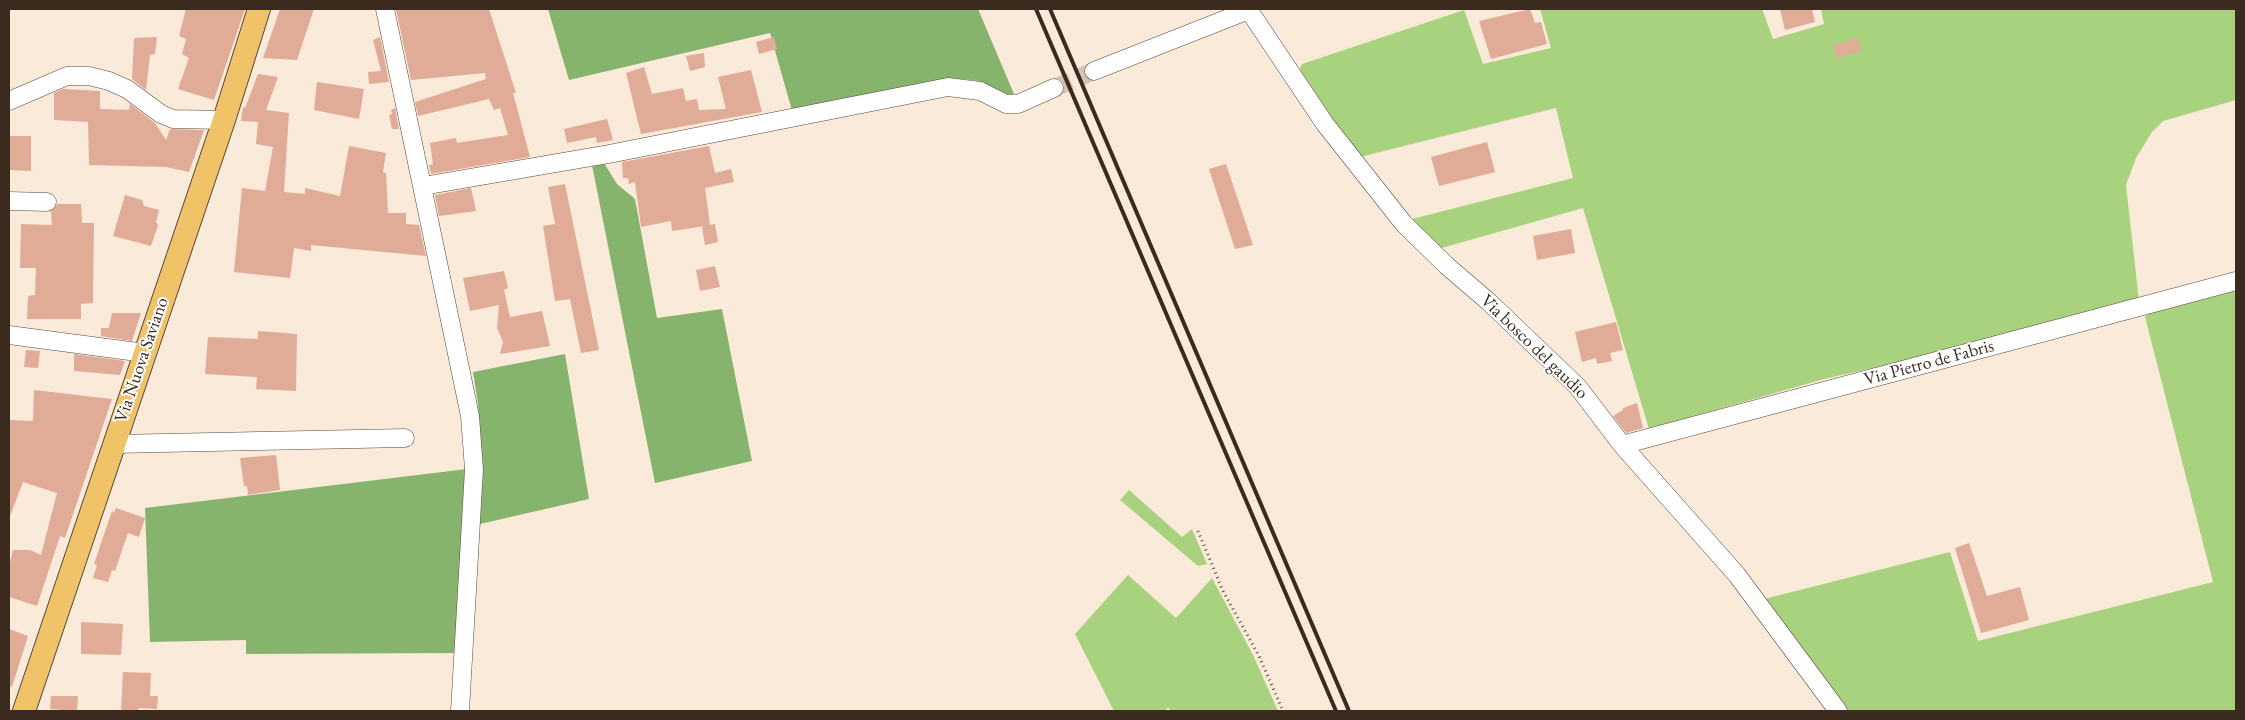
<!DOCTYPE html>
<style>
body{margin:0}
#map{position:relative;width:2245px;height:720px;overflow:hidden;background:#f9eada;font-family:"EB Garamond",serif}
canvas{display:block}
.frame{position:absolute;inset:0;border:10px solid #3b2a1e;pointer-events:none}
</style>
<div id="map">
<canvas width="2245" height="720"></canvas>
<div class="frame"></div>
</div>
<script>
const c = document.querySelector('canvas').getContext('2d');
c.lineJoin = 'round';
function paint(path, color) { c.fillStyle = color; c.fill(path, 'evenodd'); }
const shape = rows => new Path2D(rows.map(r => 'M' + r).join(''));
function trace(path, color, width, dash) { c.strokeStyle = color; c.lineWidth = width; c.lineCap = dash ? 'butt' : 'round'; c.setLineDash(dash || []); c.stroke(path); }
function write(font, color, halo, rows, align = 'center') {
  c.font = font + ' "EB Garamond",serif'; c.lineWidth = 4; c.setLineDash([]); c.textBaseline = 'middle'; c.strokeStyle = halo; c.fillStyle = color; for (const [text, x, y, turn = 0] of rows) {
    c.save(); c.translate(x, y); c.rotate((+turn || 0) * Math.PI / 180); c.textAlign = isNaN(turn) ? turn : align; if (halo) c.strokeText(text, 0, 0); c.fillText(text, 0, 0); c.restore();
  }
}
paint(shape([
 [1540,9,1762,9,1773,39,1824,24,1821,9,2236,9,2236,100,2163,121,2152,132,2136,158,2126,185,2139,301,1954,350,1824,379,1649,429,1583,208,1438,249,1412,219,1573,178,1556,108,1360,157,1298,73,1302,64,1464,10,1483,64,1551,48],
 [2236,289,2236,711,1845,711,1764,599,1950,552,1978,641,2213,582,2145,317,2154,308],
 [1129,490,1182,537,1192,529,1207,564,1198,566,1120,500],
 [1128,575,1176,618,1212,578,1253,655,1278,711,1172,711,1168,708,1164,711,1114,711,1075,634]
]), '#a8d27d');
paint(shape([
 [548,9,978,9,1014,94,1007,94,979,81,963,79,793,114,770,33,569,80],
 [591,160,604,163,617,184,635,199,657,318,722,309,752,461,655,483],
 [565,354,589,499,480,524,482,468,478,404,473,372],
 [467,469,456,653,246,654,246,640,150,642,145,508]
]), '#86b46c');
paint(shape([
 [186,9,245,9,214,100,178,89,189,58,182,54,186,39,179,36],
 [280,9,314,9,297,60,263,58],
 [396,9,489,9,516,93,513,93,530,157,431,174,429,165,433,164,430,143,456,138,457,143,508,135,500,108,494,110,489,99,418,116,415,102,486,79,485,73,411,80],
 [1530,9,1535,23,1541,22,1547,44,1491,59,1479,21],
 [1780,9,1812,9,1815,22,1785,30],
 [157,37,155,54,150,55,146,90,132,79,134,38],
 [380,37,389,82,369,84,368,72,381,71,373,40],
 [774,37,777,49,759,54,756,42],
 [1857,38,1861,50,1837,58,1833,46],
 [704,53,705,67,690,71,686,56],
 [644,67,652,94,683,88,686,101,697,99,699,110,726,109,718,77,751,70,762,112,641,134,626,73],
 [258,74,278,77,266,110,289,113,284,192,305,194,305,188,340,196,349,146,386,153,383,172,386,173,388,213,406,213,406,224,419,225,426,256,311,245,311,251,294,248,290,278,234,272,242,188,265,191,273,147,256,144,258,122,241,121,243,107,245,108],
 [317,82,364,89,359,119,314,110],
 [63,89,100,91,100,109,129,110,130,104,155,123,166,140,170,129,204,130,189,172,166,167,89,165,88,122,54,120,54,93],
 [395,108,399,129,392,129,389,115,392,114,391,110],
 [607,119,613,140,597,143,596,137,567,143,564,129],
 [9,136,31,136,31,171,9,170],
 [1487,142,1495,172,1439,186,1431,157],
 [709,146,715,173,731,169,734,182,705,188,710,225,715,224,718,242,705,245,702,227,705,226,672,231,671,221,641,227,635,182,629,184,628,178,623,178,622,162],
 [1226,164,1253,245,1235,249,1209,169],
 [565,184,599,350,581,353,570,299,555,301,543,226,555,224,548,187],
 [471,188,476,211,439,216,435,195],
 [125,195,142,200,144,206,159,210,156,222,158,225,151,246,113,236],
 [57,204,81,204,82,223,94,223,93,303,81,304,81,319,27,319,28,296,35,295,36,268,20,268,21,224,52,225,51,212],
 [1571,229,1575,253,1537,260,1533,236],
 [715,266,720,287,700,291,696,270],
 [504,271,508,288,504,290,510,317,542,311,550,346,500,354,503,342,497,328,499,305,470,311,463,278],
 [112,313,141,313,132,341,101,336,101,328,109,328],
 [1616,322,1623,350,1610,353,1612,361,1597,364,1596,358,1582,362,1575,332],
 [258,331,297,334,296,391,256,389,257,377,205,374,208,337,258,339],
 [26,350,40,351,38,368,24,367],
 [74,354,125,361,120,375,74,371],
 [34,390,112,399,65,538,60,536,37,606,9,597,9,566,13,550,30,550,41,555,57,493,23,482,10,516,9,516,9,420,33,421],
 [1637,403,1643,428,1626,433,1613,416,1623,410,1623,408],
 [276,455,280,490,248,495,247,486,244,486,240,458],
 [116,508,145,518,139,537,128,533,115,571,112,570,108,582,93,578,97,565,94,564,112,511,114,513],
 [1969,543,1987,596,2020,587,2029,620,1981,633,1955,548],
 [81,622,123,624,121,655,81,654],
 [9,629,28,636,12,687,9,686],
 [123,672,151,673,150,696,158,696,157,709,138,708,138,711,121,711],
 [51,696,78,696,77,711,50,709]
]), '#e0ab97');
trace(shape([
 [1054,88,1094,71]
]), '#d3c4b4', 18, [18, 9]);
const minor = shape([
 [385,9,470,416,474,469,460,711],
 [1248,9,1325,124,1404,224,1447,266,1489,302,1578,387,1622,445,1737,575,1838,711],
 [1094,71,1249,10],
 [9,101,67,76,89,76,109,81,127,89,161,114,173,119,224,120],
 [423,186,609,154,948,87,980,91,1006,104,1018,104,1054,88],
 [9,201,47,202],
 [9,335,145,353],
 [114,444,405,438],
 [1622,445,2236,281]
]);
const major = shape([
 [24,711,224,120,259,9]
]);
trace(minor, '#58473a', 19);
trace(major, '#58473a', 24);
trace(shape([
 [1198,531,1223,591,1259,656,1283,711]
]), '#58473a', 3, [1, 4]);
trace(minor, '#fff', 18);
trace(major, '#f1c369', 22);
trace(shape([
 [1036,9,1336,711],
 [1050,9,1349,711]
]), '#3b2a1e', 4);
write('18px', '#3b2a1e', '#fff', [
 ["Via bosco del gaudio",1534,347,44],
 ["Via Nuova Saviano",142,360,-71],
 ["Via Pietro de Fabris",1929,363,-15]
]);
</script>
